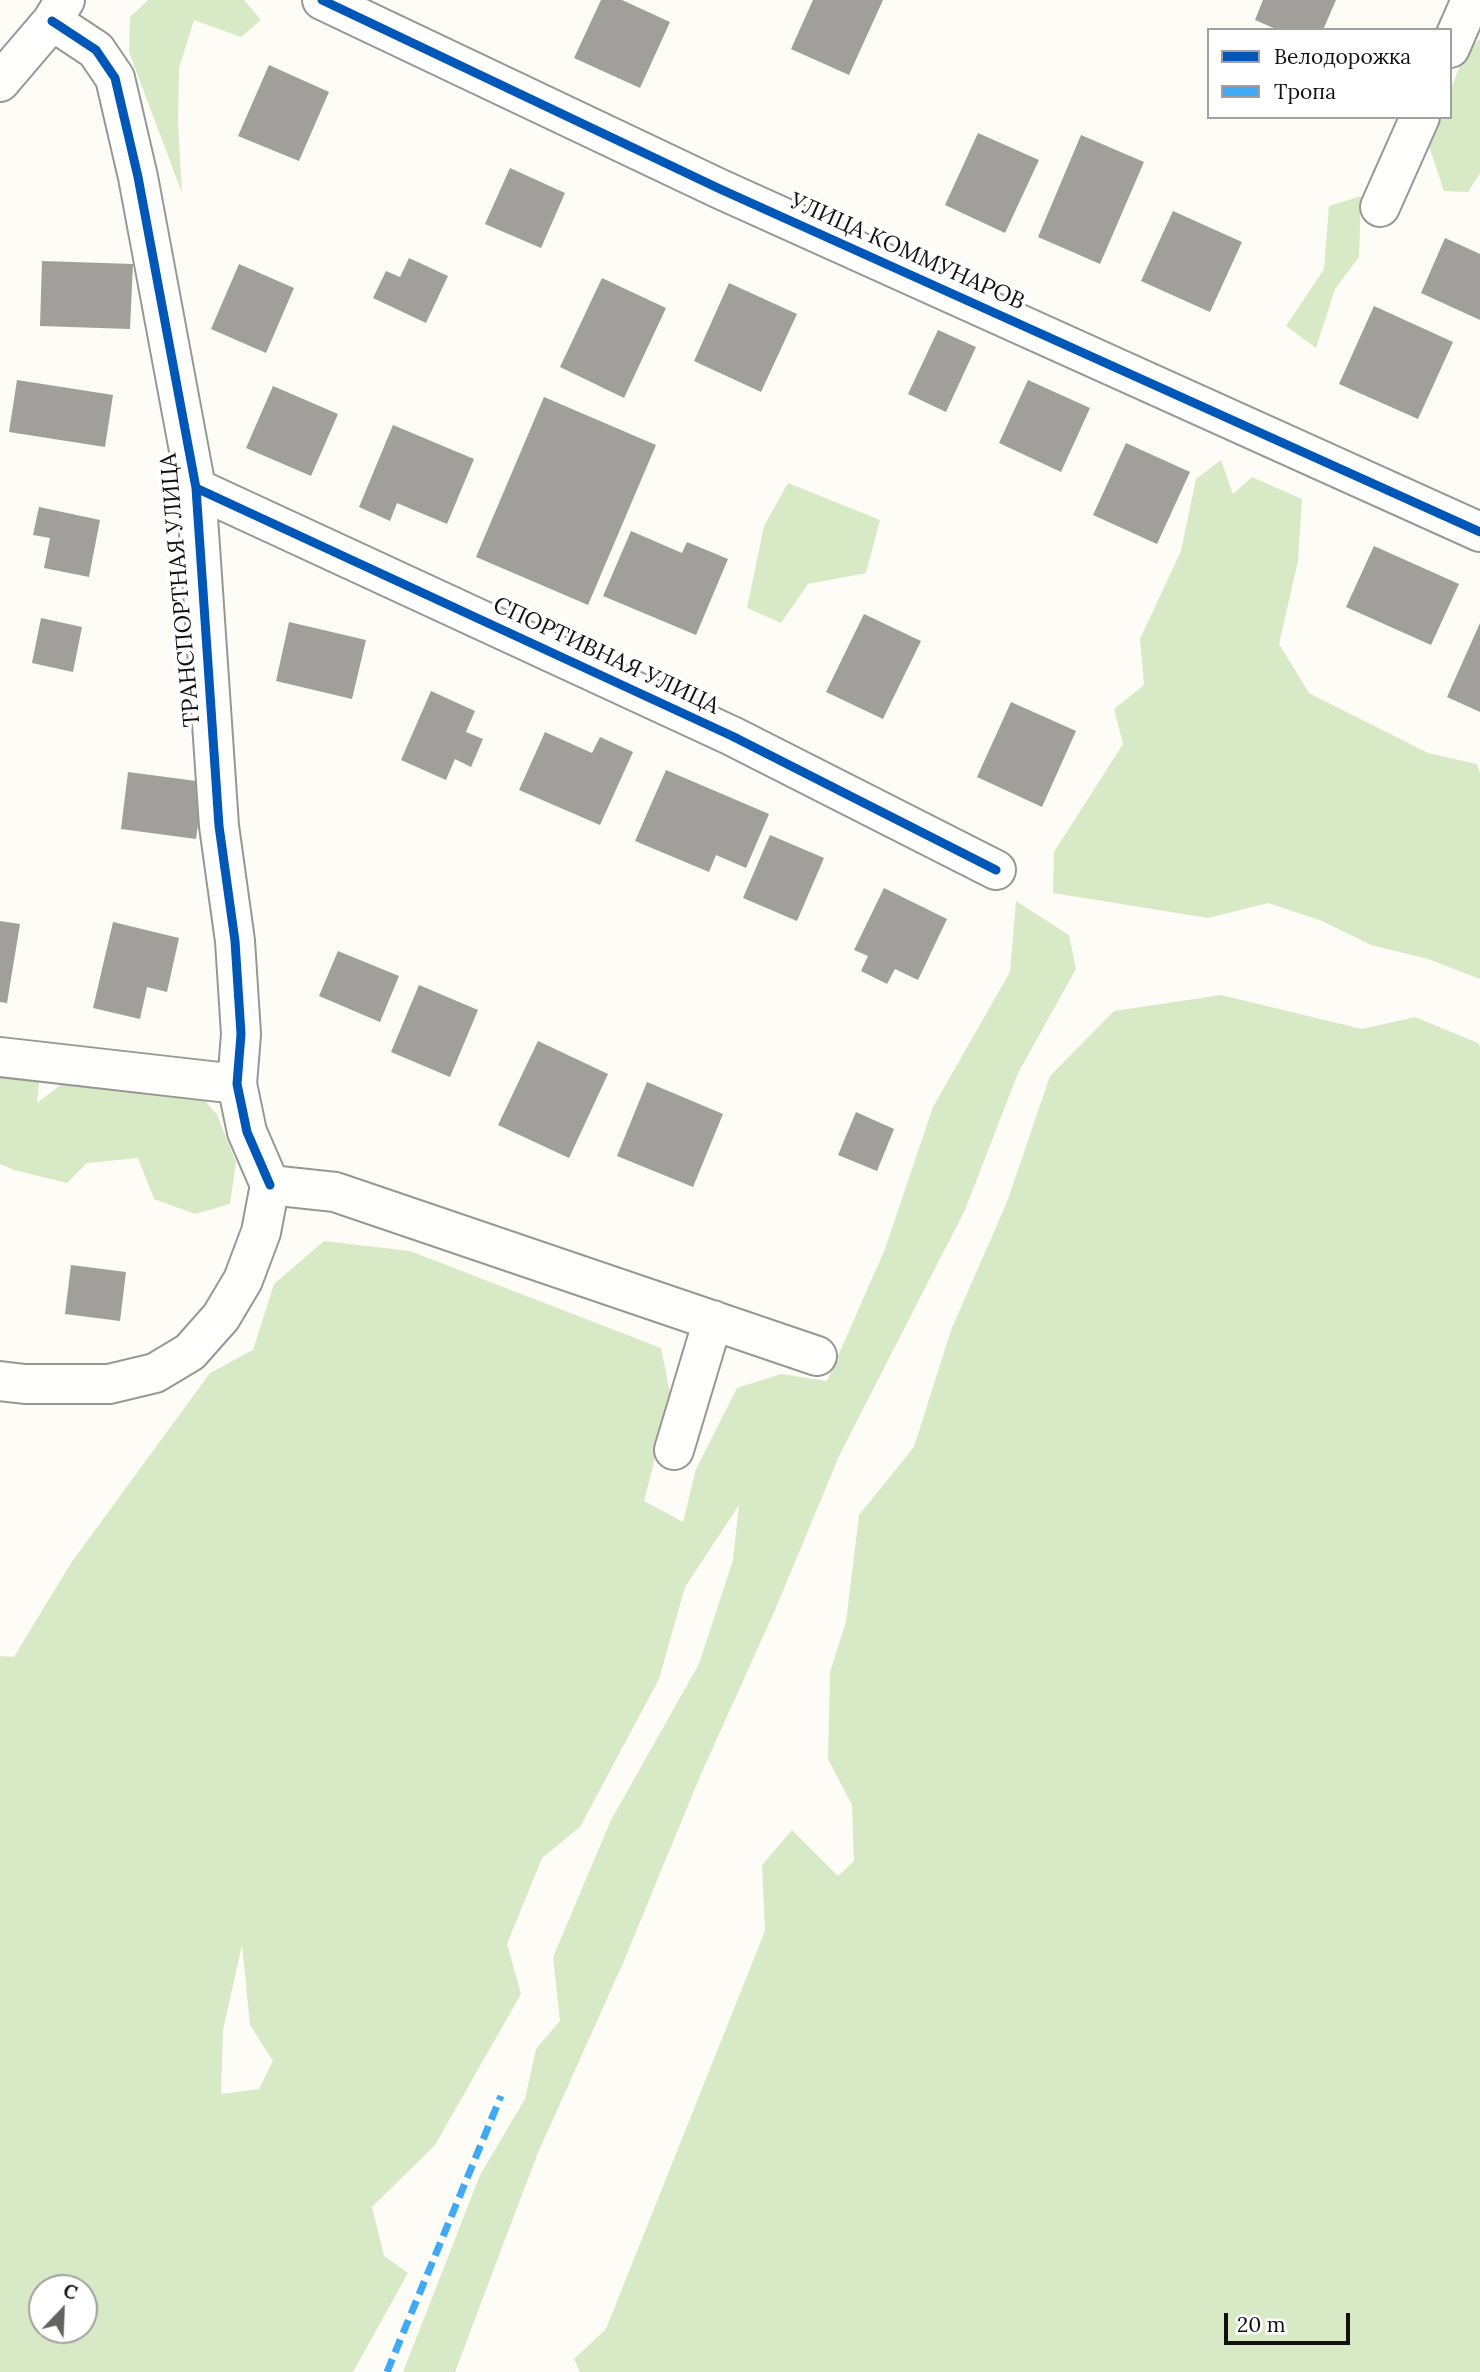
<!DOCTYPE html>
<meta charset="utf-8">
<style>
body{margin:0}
#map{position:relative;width:1480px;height:2372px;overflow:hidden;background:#fdfcf7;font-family:Lora,serif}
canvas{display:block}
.legend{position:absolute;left:1207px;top:28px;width:245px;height:91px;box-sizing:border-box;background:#fff;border:2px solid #a0a0a0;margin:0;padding:9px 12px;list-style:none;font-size:21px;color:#111}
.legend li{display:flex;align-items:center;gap:14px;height:35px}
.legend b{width:35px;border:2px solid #a0a0a0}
.north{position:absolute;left:28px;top:2274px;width:70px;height:70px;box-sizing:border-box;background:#fff;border:2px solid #a0a0a0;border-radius:50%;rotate:23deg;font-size:19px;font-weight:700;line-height:28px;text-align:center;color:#111}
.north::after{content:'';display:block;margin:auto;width:24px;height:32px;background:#646362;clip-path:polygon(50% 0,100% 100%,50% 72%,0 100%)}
.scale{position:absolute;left:1224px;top:2313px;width:126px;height:32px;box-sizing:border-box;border:4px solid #111;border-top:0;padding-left:9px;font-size:21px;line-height:24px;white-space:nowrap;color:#111;-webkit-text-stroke:5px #fff;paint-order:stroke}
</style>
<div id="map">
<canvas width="1480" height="2372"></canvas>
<ul class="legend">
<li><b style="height:9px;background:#0057b8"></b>Велодорожка</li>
<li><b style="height:9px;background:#3fa9f5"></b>Тропа</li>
</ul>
<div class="north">С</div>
<div class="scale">20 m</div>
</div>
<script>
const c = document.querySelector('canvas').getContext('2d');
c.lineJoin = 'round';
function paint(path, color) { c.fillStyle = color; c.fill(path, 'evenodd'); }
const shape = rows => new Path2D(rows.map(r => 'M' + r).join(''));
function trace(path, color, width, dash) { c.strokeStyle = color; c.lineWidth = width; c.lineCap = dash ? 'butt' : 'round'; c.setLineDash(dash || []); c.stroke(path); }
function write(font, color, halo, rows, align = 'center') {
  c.font = font + ' Lora,serif'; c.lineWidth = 7; c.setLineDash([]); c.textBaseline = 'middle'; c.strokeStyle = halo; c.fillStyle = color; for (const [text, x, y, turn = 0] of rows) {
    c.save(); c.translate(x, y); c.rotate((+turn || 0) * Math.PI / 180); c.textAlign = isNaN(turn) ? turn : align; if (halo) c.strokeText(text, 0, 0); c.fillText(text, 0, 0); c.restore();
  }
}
paint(shape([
 [148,0,244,0,261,20,241,37,194,20,179,68,178,122,182,193,129,52,130,17],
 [1480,39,1480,173,1468,192,1444,191,1429,146,1440,117,1450,117,1450,91,1466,50],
 [1361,196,1359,257,1335,289,1316,348,1286,326,1324,269,1329,206],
 [1221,460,1233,494,1252,477,1302,499,1298,561,1279,644,1309,693,1428,753,1477,764,1480,774,1480,979,1428,959,1371,945,1322,921,1268,903,1208,918,1053,893,1054,852,1123,744,1114,709,1144,685,1140,639,1181,551,1196,479],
 [788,483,880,520,866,573,808,584,781,623,747,608,764,526],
 [1016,901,1069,935,1076,969,1018,1073,965,1210,840,1454,775,1610,701,1774,623,1963,537,2155,455,2372,403,2372,480,2175,525,2099,536,2049,560,2021,553,1957,611,1820,699,1664,733,1560,739,1505,685,1587,659,1679,580,1827,542,1858,507,1944,521,1994,435,2145,372,2207,384,2256,408,2273,353,2372,0,2372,0,1656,14,1657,71,1563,210,1373,253,1350,274,1284,324,1241,410,1251,661,1348,671,1397,644,1501,683,1522,696,1469,737,1388,781,1374,827,1381,885,1249,933,1107,1010,972],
 [242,1945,250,2025,273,2061,259,2089,221,2094,223,2030],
 [42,2288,84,2288,84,2330,42,2330],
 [1221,995,1362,1029,1415,1017,1478,1043,1480,1047,1480,2372,580,2372,574,2359,606,2329,765,1931,762,1865,792,1830,838,1876,854,1861,852,1805,828,1759,830,1672,846,1622,859,1515,914,1447,951,1330,1007,1202,1050,1076,1114,1011],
 [42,1055,37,1103,76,1073,127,1092,192,1085,217,1115,236,1162,230,1204,195,1214,154,1199,138,1158,87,1163,67,1183,14,1170,0,1164,0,1058]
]), '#d8eac5');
paint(shape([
 [601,0,622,0,670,22,640,88,574,58],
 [813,0,883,0,849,75,791,49],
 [1263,0,1336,0,1323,30,1278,30,1255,20],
 [269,65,329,92,299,161,238,136],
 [978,133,1039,160,1005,233,945,205],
 [1081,135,1144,162,1100,264,1038,237],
 [510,168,565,193,541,248,485,224],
 [1173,211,1242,242,1210,312,1141,281],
 [1445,238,1480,254,1480,320,1421,293],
 [409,258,448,276,426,323,373,298,386,271,400,277],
 [42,261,133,264,130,329,40,326],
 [239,264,294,288,266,353,211,329],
 [602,278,666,308,624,398,560,367],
 [729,283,797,314,761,392,694,361],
 [1374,306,1453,342,1418,419,1339,384],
 [938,330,976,347,946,412,908,394],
 [17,380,113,395,105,447,9,432],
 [1028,380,1090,408,1061,472,999,443],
 [273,386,338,414,311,476,246,448],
 [544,397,656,445,588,605,476,557],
 [393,425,474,459,447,524,397,503,390,521,359,507],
 [1126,443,1190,472,1157,544,1093,515],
 [39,507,100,520,89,577,44,568,50,538,33,535],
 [631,531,682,553,687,542,728,559,696,635,603,596],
 [1374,546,1459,584,1431,645,1346,607],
 [864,614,921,641,883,719,826,692],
 [41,618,82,627,73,672,32,663],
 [289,622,366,640,352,699,276,681],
 [1480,623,1480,712,1447,697],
 [431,691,475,711,466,732,483,739,471,767,455,759,446,780,401,760],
 [1011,702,1076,731,1042,807,977,777],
 [545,732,592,753,600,737,633,752,600,825,519,790],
 [666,770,769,814,746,868,716,855,709,872,635,841],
 [128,772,204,782,196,839,121,829],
 [770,835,824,858,797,921,743,898],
 [884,888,947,919,918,980,895,969,887,984,861,971,868,956,854,950],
 [0,921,20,924,7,1003,0,1002],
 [113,922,179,938,167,992,147,987,140,1019,93,1008],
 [338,951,399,976,380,1022,319,996],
 [419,985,478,1010,450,1077,391,1052],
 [538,1041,608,1074,569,1158,498,1125],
 [647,1082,723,1114,693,1187,617,1156],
 [856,1112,894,1129,877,1171,838,1155],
 [71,1265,126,1272,120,1321,65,1314]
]), '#a19f9c');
const minor = shape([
 [322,0,720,189,1480,532],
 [52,21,96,50,115,78,138,177,196,488,219,826,235,941,241,1034,237,1084,247,1132,270,1185],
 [1450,48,1471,0],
 [0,82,52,21,65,0],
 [1380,207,1420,117],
 [196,488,732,736,996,870],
 [0,1057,237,1084],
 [270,1185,335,1192,817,1356],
 [0,1381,25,1384,109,1384,155,1373,190,1352,221,1317,243,1280,261,1232,270,1185],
 [674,1450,713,1320]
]);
trace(minor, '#979795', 42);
trace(minor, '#fffffe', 38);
trace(shape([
 [387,2372,501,2096]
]), '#3fa9f5', 7, [14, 7]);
trace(shape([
 [322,0,720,189,1480,532],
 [52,21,96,50,115,78,138,177,196,488,219,826,235,941,241,1034,237,1084,247,1132,270,1185],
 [196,488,732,736,996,870]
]), '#0057b8', 9);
write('23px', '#111', '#fff', [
 ["УЛИЦА КОММУНАРОВ",907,252,24],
 ["ТРАНСПОРТНАЯ УЛИЦА",181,590,-95],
 ["СПОРТИВНАЯ УЛИЦА",606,656,25]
]);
</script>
